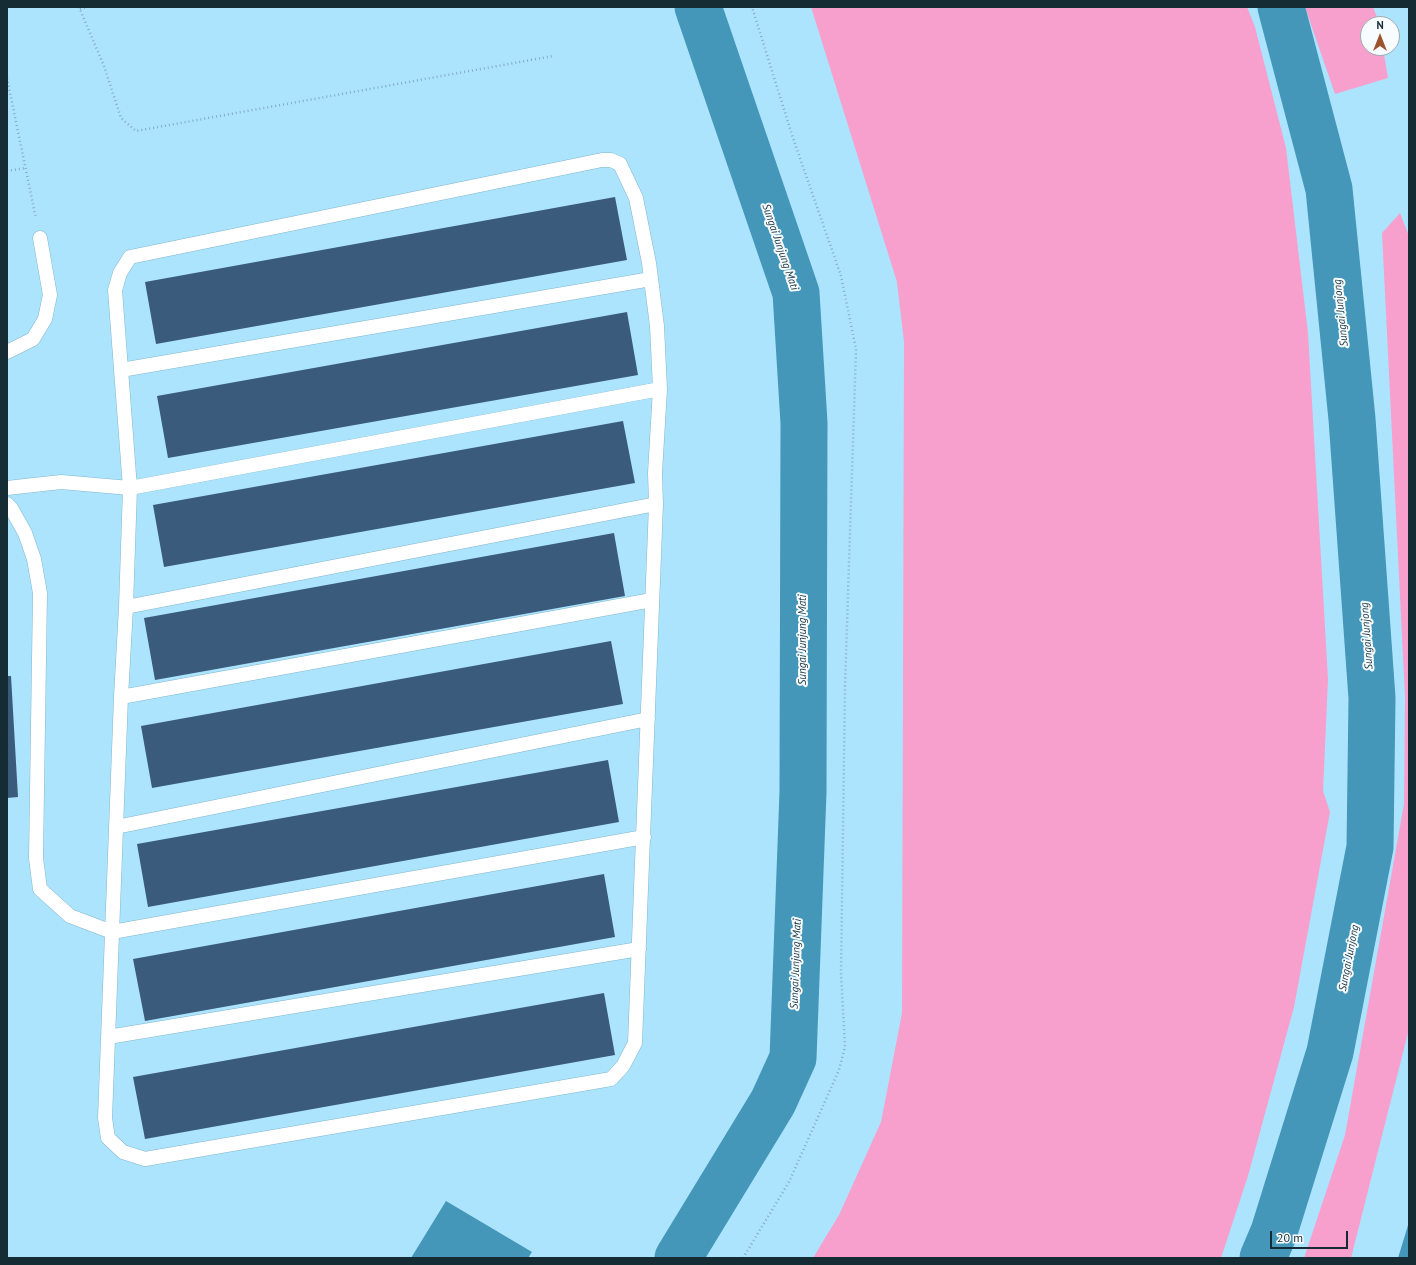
<!DOCTYPE html>
<style>
body{margin:0}
#map{position:relative;width:1416px;height:1265px;overflow:hidden;background:#ade4fd;font-family:"PT Sans",sans-serif}
canvas{display:block}
.frame{position:absolute;inset:0;border:8px solid #162c35;pointer-events:none}
.north{position:absolute;left:1360px;top:16px;width:40px;height:40px;box-sizing:border-box;background:#f7fcff;border:1px solid #9da9ae;border-radius:50%;rotate:0deg;font-size:11px;font-weight:700;line-height:16px;text-align:center;color:#162c35}
.north::after{content:'';display:block;margin:auto;width:14px;height:18px;background:#9b542d;clip-path:polygon(50% 0,100% 100%,50% 72%,0 100%)}
.scale{position:absolute;left:1270px;top:1231px;width:78px;height:18px;box-sizing:border-box;border:2px solid #162c35;border-top:0;padding-left:5px;font-size:12px;line-height:14px;white-space:nowrap;color:#162c35;-webkit-text-stroke:3px #f7fcff;paint-order:stroke}
</style>
<div id="map">
<canvas width="1416" height="1265"></canvas>
<div class="frame"></div>
<div class="north">N</div>
<div class="scale">20 m</div>
</div>
<script>
const c = document.querySelector('canvas').getContext('2d');
c.lineJoin = 'round';
function paint(path, color) { c.fillStyle = color; c.fill(path, 'evenodd'); }
const shape = rows => new Path2D(rows.map(r => 'M' + r).join(''));
function trace(path, color, width, dash) { c.strokeStyle = color; c.lineWidth = width; c.lineCap = dash ? 'butt' : 'round'; c.setLineDash(dash || []); c.stroke(path); }
function write(font, color, halo, rows, align = 'center') {
  c.font = font + ' "PT Sans",sans-serif'; c.lineWidth = 4; c.setLineDash([]); c.textBaseline = 'middle'; c.strokeStyle = halo; c.fillStyle = color; for (const [text, x, y, turn = 0] of rows) {
    c.save(); c.translate(x, y); c.rotate((+turn || 0) * Math.PI / 180); c.textAlign = isNaN(turn) ? turn : align; if (halo) c.strokeText(text, 0, 0); c.fillText(text, 0, 0); c.restore();
  }
}
paint(shape([
 [811,7,1247,7,1255,27,1286,148,1308,333,1328,679,1323,791,1330,812,1294,1007,1248,1176,1221,1258,813,1258,839,1215,881,1122,902,1013,904,342,897,282],
 [1305,7,1373,7,1377,17,1379,24,1368,24,1368,48,1383,48,1388,78,1335,94],
 [1400,213,1409,236,1409,1029,1351,1258,1304,1258,1345,1135,1404,804,1405,697,1382,233]
]), '#f7a0cd');
paint(shape([
 [446,1201,532,1252,528,1258,411,1258],
 [1409,1222,1409,1258,1398,1258]
]), '#4497b9');
trace(shape([
 [678,1258,773,1102,793,1058,803,792,804,423,796,293,698,7],
 [1263,1258,1274,1232,1330,1052,1370,847,1372,698,1352,419,1329,189,1281,7]
]), '#4497b9', 47);
paint(shape([
 [615,197,627,260,156,344,145,282],
 [627,312,638,375,168,458,157,396],
 [623,421,635,483,164,567,153,505],
 [614,533,625,596,155,680,144,618],
 [611,641,623,704,152,788,141,726],
 [7,676,11,676,18,797,7,798],
 [608,760,619,822,148,907,137,844],
 [604,874,615,937,145,1021,133,959],
 [604,993,615,1055,145,1139,133,1077]
]), '#3a5b7b');
const service = shape([
 [602,160,611,160,620,164,636,198,649,263,657,326,660,389,655,473,656,504,635,1043,623,1066,611,1079,145,1159,123,1152,108,1138,105,1118,121,697,126,607,130,488,115,290,120,273,130,257,602,160],
 [7,352,33,339,45,319,50,295,40,238],
 [121,370,651,279],
 [7,488,61,482,130,488,660,389],
 [7,504,11,508,25,533,34,559,40,593,36,858,40,889,70,916,112,932,644,837],
 [126,607,656,504],
 [121,697,652,600],
 [116,827,648,719],
 [108,1037,639,949]
]);
trace(service, '#81b6ce', 15);
trace(shape([
 [79,7,104,66,121,118,136,131,553,56],
 [80,9,87,7],
 [7,78,36,219],
 [7,171,26,168],
 [743,1258,789,1182,839,1070,845,1047,841,973,845,686,856,349,841,276,793,138,752,7]
]), '#80adc1', 2.5, [1, 3]);
trace(service, '#fff', 14);
write('italic 11px', '#203945', '#f7fcff', [
 ["Sungai Junjung Mati",780,247,71],
 ["Sungai Junjong",1341,313,-96],
 ["Sungai Junjong",1367,636,-94],
 ["Sungai Junjung Mati",803,640,-90],
 ["Sungai Junjong",1349,958,-79],
 ["Sungai Junjung Mati",796,964,-88]
]);
</script>
